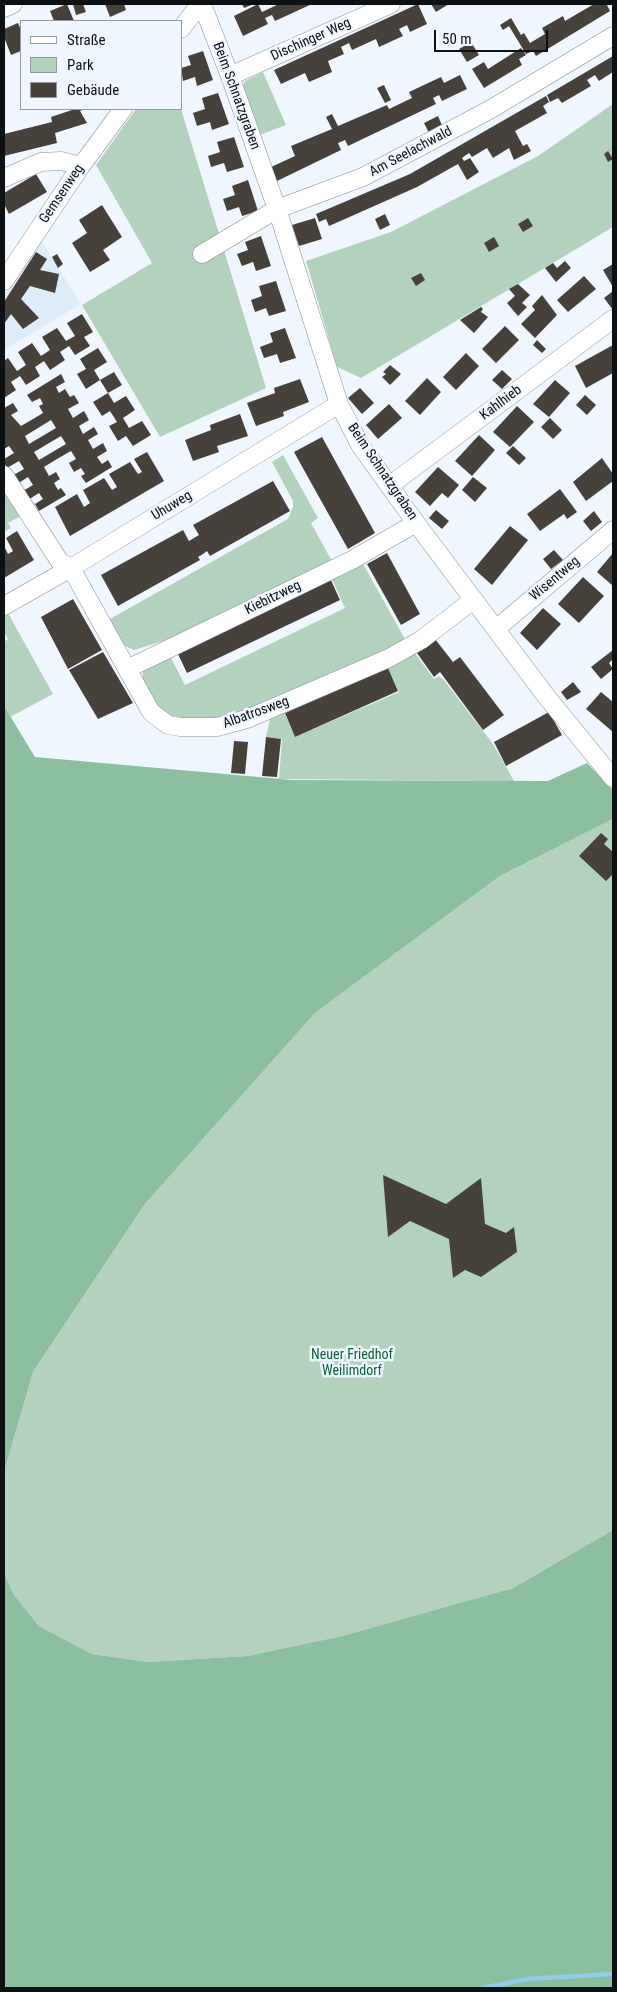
<!DOCTYPE html>
<meta charset="utf-8">
<style>
body{margin:0}
#map{position:relative;width:617px;height:1992px;overflow:hidden;background:#f0f6fe;font-family:"Roboto Condensed",sans-serif}
canvas{display:block}
.frame{position:absolute;inset:0;border:5px solid #0e1113;pointer-events:none}
.legend{position:absolute;left:20px;top:20px;width:162px;height:90px;box-sizing:border-box;background:#f0f6fe;border:1px solid #969aa0;margin:0;padding:6px 9px;list-style:none;font-size:15px;color:#0e1113}
.legend li{display:flex;align-items:center;gap:10px;height:25px}
.legend b{width:25px;border:1px solid #969aa0}
.scale{position:absolute;left:434px;top:30px;width:114px;height:22px;box-sizing:border-box;border:2px solid #0e1113;border-top:0;padding-left:6px;font-size:15px;line-height:18px;white-space:nowrap;color:#0e1113;-webkit-text-stroke:4px #f0f6fe;paint-order:stroke}
</style>
<div id="map">
<canvas width="617" height="1992"></canvas>
<div class="frame"></div>
<ul class="legend">
<li><b style="height:6px;background:#fff"></b>Straße</li>
<li><b style="height:14px;background:#b2d2be"></b>Park</li>
<li><b style="height:14px;background:#47413c"></b>Gebäude</li>
</ul>
<div class="scale">50 m</div>
</div>
<script>
const c = document.querySelector('canvas').getContext('2d');
c.lineJoin = 'round';
function paint(path, color) { c.fillStyle = color; c.fill(path, 'evenodd'); }
const shape = rows => new Path2D(rows.map(r => 'M' + r).join(''));
function trace(path, color, width, dash) { c.strokeStyle = color; c.lineWidth = width; c.lineCap = dash ? 'butt' : 'round'; c.setLineDash(dash || []); c.stroke(path); }
function write(font, color, halo, rows, align = 'center') {
  c.font = font + ' "Roboto Condensed",sans-serif'; c.lineWidth = 5; c.setLineDash([]); c.textBaseline = 'middle'; c.strokeStyle = halo; c.fillStyle = color; for (const [text, x, y, turn = 0] of rows) {
    c.save(); c.translate(x, y); c.rotate((+turn || 0) * Math.PI / 180); c.textAlign = isNaN(turn) ? turn : align; if (halo) c.strokeText(text, 0, 0); c.fillText(text, 0, 0); c.restore();
  }
}
paint(shape([
 [41,240,81,304,4,350,4,297]
]), '#deebf8');
paint(shape([
 [263,72,286,125,257,136,241,90,245,81],
 [613,104,613,227,361,378,337,367,306,261,391,232,538,156],
 [136,109,181,109,266,388,160,437,82,305,152,263,96,165],
 [283,455,318,518,311,523,333,563,182,635,134,650,121,644,108,620,288,519,293,507,293,501,272,462],
 [4,483,23,515,8,523,11,528,6,531,4,526],
 [362,562,406,641,383,653,250,710,216,719,193,720,167,715,156,706,142,681,143,670,170,656,185,685,345,608,332,579],
 [4,613,9,615,53,694,10,717,4,706,4,642,8,639,4,632],
 [414,652,434,679,439,676,443,679,493,744,514,781,279,779,282,739,266,737,271,715,283,710,295,737,399,692,387,666],
 [613,819,613,1530,513,1588,342,1636,247,1656,148,1662,92,1654,39,1626,14,1595,4,1573,4,1472,33,1372,145,1204,315,1013,500,876]
]), '#b2d2be');
paint(shape([
 [4,706,35,757,292,780,548,781,587,763,613,790,613,819,500,876,315,1013,145,1204,33,1372,4,1472],
 [613,1530,613,1988,4,1988,4,1573,14,1595,39,1626,92,1654,148,1662,247,1656,342,1636,513,1588]
]), '#8cbea0');
trace(shape([
 [483,1988,527,1979,613,1974]
]), '#95cde8', 4.5);
paint(shape([
 [67,4,74,21,54,21,50,11],
 [73,4,83,4,86,12,76,15],
 [105,4,124,4,126,10,110,17],
 [242,4,254,4,244,8],
 [258,4,262,12,279,4,312,4,275,21,272,15,265,18,268,24,243,36,234,16],
 [418,4,427,24,410,32,407,25,399,29,403,36,379,47,376,39,352,50,349,43,341,47,344,54,328,61,332,72,309,82,305,73,281,84,274,70],
 [431,4,449,4,436,12],
 [594,4,609,4,607,5,610,11,536,56,533,51,526,54,509,26,503,30,500,25,511,18,521,35,524,33,530,43,545,34,542,28,563,16,565,21],
 [18,23,21,30,21,51,11,55,4,37,4,29],
 [471,42,479,55,467,62,459,49],
 [521,48,526,55,519,59,522,65,484,88,472,69,484,62,488,69],
 [203,51,213,80,197,86,195,77,183,81,181,68,191,65,188,56],
 [613,56,613,72,599,81,595,75,587,80,591,86,562,103,558,98,550,102,547,95],
 [460,75,467,89,442,101,439,95,433,98,436,104,348,146,345,140,338,143,341,150,277,181,271,167,295,156,291,146,332,129,326,117,332,114,338,126,387,105,389,109,412,98,409,92,441,77,444,83],
 [384,85,391,100,385,103,377,88],
 [218,93,229,124,212,130,210,122,197,126,193,113,205,109,202,98],
 [546,96,549,102,543,106,547,113,515,131,523,146,527,144,531,151,514,160,509,148,493,158,487,148,472,157,469,153,462,158,464,161,470,158,479,172,467,180,458,164,417,187,345,219,329,226,326,219,319,222,316,214,410,174],
 [75,109,85,109,80,111,87,123,55,133,57,143,4,156,4,134,52,122,51,117],
 [438,116,444,130,431,137,424,123],
 [234,137,244,167,227,172,224,163,211,167,208,156,220,152,217,142],
 [608,151,613,159,608,162,604,154],
 [36,174,47,192,9,214,4,204,4,193],
 [248,180,258,211,242,216,239,207,227,211,223,199,235,195,232,186],
 [102,205,122,237,103,250,110,260,90,272,72,243,87,233,79,220],
 [385,214,390,225,380,230,375,219],
 [315,218,322,239,299,246,292,225],
 [528,218,533,226,523,232,518,224],
 [261,236,271,266,256,271,253,262,242,266,237,254,248,250,245,242],
 [494,237,499,246,489,252,484,243],
 [36,252,47,259,40,270,59,274,55,293,30,286,21,299,39,318,23,329,11,314,4,324,4,302],
 [57,254,63,264,58,268,52,257],
 [565,261,571,268,556,282,545,268,553,263,557,268],
 [613,264,613,287,603,270],
 [421,273,425,280,416,286,411,278],
 [584,276,596,289,568,312,557,300],
 [276,281,286,311,269,316,266,308,255,312,251,300,262,296,259,286],
 [518,284,530,295,522,303,527,307,518,316,507,303,515,296,509,289],
 [613,291,613,310,604,298],
 [542,295,557,315,535,338,521,324,535,310,532,306],
 [481,307,483,309,481,312,488,317,474,333,460,320],
 [82,314,93,332,84,337,90,346,75,355,69,346,60,352,65,360,50,370,44,361,35,367,40,376,26,385,20,376,11,382,16,390,4,398,4,361,8,358,17,371,26,365,18,352,32,343,41,356,50,350,42,337,57,328,66,341,75,336,67,323],
 [505,326,519,340,496,363,482,349],
 [285,328,296,358,280,363,277,354,264,358,260,347,273,342,270,333],
 [537,340,546,349,542,353,533,345],
 [613,345,613,373,586,388,575,366],
 [98,348,107,362,94,370,100,380,86,389,77,374,86,369,80,359],
 [466,353,479,366,456,390,443,377],
 [390,365,401,374,390,385,382,377,386,374,383,372],
 [502,370,512,379,502,389,492,380],
 [114,372,122,385,108,393,100,380],
 [61,374,65,382,56,387,59,393,65,389,70,397,74,395,79,403,68,409,73,418,84,411,89,420,79,426,83,434,94,427,98,434,88,440,93,449,103,443,107,451,97,457,102,464,108,460,112,467,86,483,81,476,85,474,81,468,74,472,69,463,76,459,71,451,57,459,44,467,49,476,56,472,60,479,54,483,58,490,61,488,66,495,39,511,35,504,43,499,39,493,28,500,23,491,33,485,28,477,17,484,12,476,24,469,19,461,7,468,4,463,4,459,14,453,9,446,4,449,4,408,13,403,18,411,11,415,21,426,33,419,43,413,39,406,43,404,40,398,32,402,27,395],
 [51,420,56,428,29,444,25,436],
 [61,436,66,444,39,460,34,452],
 [427,378,441,392,420,415,405,401],
 [300,379,309,402,283,412,284,416,256,426,247,403,275,393,274,388],
 [555,380,570,393,549,417,533,404],
 [360,388,374,403,362,414,348,398],
 [108,393,114,403,126,396,135,410,123,418,129,428,142,421,151,435,133,446,126,436,118,441,109,426,117,422,110,411,102,416,93,402],
 [585,395,596,405,587,415,576,405],
 [389,404,402,418,378,439,366,425],
 [517,406,534,422,510,447,493,432],
 [240,414,248,436,217,446,219,452,193,461,185,440,211,430,210,425],
 [550,418,562,430,553,439,541,427],
 [479,435,495,450,472,476,455,461],
 [322,437,375,533,348,549,294,452],
 [513,446,526,458,519,465,506,453],
 [147,452,164,481,70,536,55,507,77,494,84,507,90,503,83,490,104,478,112,490,117,487,109,474,130,462,138,474,142,472,134,459],
 [602,458,613,474,613,481,586,501,573,482],
 [438,467,459,485,448,498,442,493,430,506,415,492],
 [473,477,487,488,475,502,462,490],
 [273,481,290,511,210,556,207,551,203,554,198,557,200,560,118,606,101,575,183,530,189,541,199,535,193,525],
 [560,489,577,512,567,519,564,514,540,531,527,514],
 [436,510,449,521,442,529,429,518],
 [594,511,602,522,591,531,583,521],
 [510,526,528,540,492,585,474,569],
 [17,531,34,560,4,578,4,546,8,554,13,551,6,538],
 [554,550,563,560,551,569,543,559],
 [387,553,420,614,401,625,367,564],
 [613,553,613,586,597,572],
 [583,577,604,596,579,623,558,604],
 [330,578,340,600,187,673,177,652],
 [73,599,102,650,68,669,41,617],
 [543,608,561,624,537,650,520,633],
 [435,639,453,662,460,657,504,715,483,730,440,672,434,677,417,653],
 [613,650,613,659,609,663,613,669,601,679,591,667],
 [103,652,133,703,98,719,69,670],
 [388,668,398,691,295,737,285,713],
 [573,682,581,692,567,700,561,692],
 [601,692,613,702,613,732,586,709],
 [549,712,562,735,506,766,494,742],
 [266,737,281,739,277,777,262,776],
 [234,741,248,742,245,774,231,773],
 [601,833,608,839,604,844,613,852,613,874,606,881,579,856],
 [383,1175,446,1204,481,1178,485,1224,506,1233,514,1227,517,1252,481,1277,465,1270,453,1278,449,1239,410,1221,388,1237]
]), '#47413c');
const minor = shape([
 [202,4,230,76,277,209,339,404,360,445,416,523,546,696,613,778],
 [4,8,13,4],
 [181,29,200,4],
 [230,76,391,4],
 [4,178,41,162,61,161,81,166],
 [202,254,277,209,363,177,491,109,613,36],
 [4,281,81,166,123,109],
 [4,475,60,562,71,568],
 [389,486,613,319],
 [71,568,151,712,168,725,180,727,217,727,247,719,389,658,421,640,473,600],
 [4,606,71,568,339,404],
 [496,629,613,530],
 [127,669,352,560,416,523]
]);
trace(minor, '#898f96', 19);
trace(minor, '#fff', 18);
write('14px', '#0e1113', '#f0f6fe', [
 ["Dischinger Weg",311,40,-24],
 ["Beim Schnatzgraben",236,96,70],
 ["Am Seelachwald",411,152,-28],
 ["Gemsenweg",62,194,-56],
 ["Kahlhieb",501,403,-37],
 ["Beim Schnatzgraben",382,472,56],
 ["Uhuweg",172,506,-31],
 ["Wisentweg",555,579,-40],
 ["Kiebitzweg",273,598,-26],
 ["Albatrosweg",256,713,-20]
]);
write('14px', '#0b633d', '#f0f6fe', [
 ["Neuer Friedhof",352,1355],
 ["Weilimdorf",352,1371]
]);
</script>
